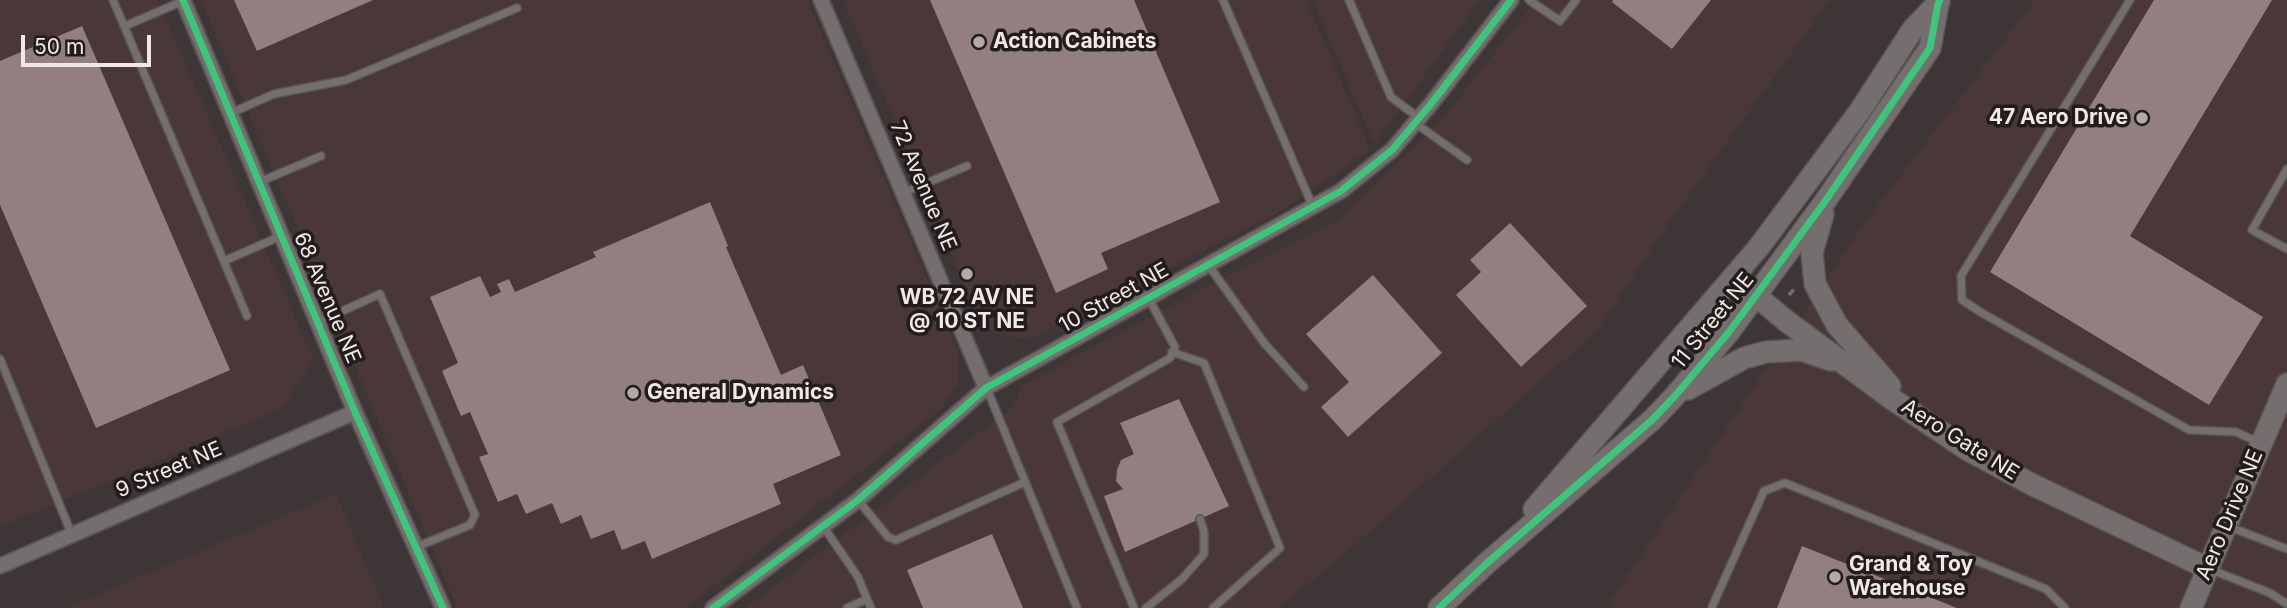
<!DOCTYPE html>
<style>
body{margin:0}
#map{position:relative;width:2287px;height:608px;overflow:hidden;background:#3e3636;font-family:Inter,sans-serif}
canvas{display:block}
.scale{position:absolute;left:21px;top:35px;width:130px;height:32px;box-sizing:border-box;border:4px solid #f1e8e7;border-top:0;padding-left:9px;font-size:21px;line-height:24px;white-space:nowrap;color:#f1e8e7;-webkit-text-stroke:5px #231c1c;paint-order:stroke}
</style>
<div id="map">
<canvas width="2287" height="608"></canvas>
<div class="scale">50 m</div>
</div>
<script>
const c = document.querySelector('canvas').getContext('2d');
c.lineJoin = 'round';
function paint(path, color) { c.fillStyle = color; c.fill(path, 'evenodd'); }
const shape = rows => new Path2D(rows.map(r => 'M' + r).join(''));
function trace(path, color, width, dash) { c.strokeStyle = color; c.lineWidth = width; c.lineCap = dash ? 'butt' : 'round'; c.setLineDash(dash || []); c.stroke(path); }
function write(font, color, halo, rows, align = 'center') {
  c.font = font + ' Inter,sans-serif'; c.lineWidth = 7; c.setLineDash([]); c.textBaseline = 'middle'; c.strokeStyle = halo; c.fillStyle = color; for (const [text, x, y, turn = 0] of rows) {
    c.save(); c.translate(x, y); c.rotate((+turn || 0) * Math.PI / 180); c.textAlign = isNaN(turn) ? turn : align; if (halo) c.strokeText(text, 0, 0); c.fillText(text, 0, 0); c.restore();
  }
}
paint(shape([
 [0,0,158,0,313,359,283,408,0,527],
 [201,0,807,0,959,353,959,383,941,409,686,608,457,608],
 [843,0,1306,0,1370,149,1339,172,1278,213,1038,335,1020,339,995,333,980,321],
 [1313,0,1480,0,1374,144],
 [1536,0,1830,0,1667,225,1596,332,1333,564,1277,608,746,608,1013,407,1022,385,1202,289,1338,220,1441,121],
 [2035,0,2287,0,2287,608,1606,608,1865,222],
 [336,494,384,608,65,608]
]), '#4a3737');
paint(shape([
 [234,0,373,0,257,51],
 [930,0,1134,0,1220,202,1101,253,1108,269,1056,293],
 [1613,0,1711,0,1672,49,1612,2],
 [2154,0,2272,0,2130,236,2263,317,2209,405,1990,272],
 [82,26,230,370,96,428,0,205,0,61],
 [710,202,728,246,726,247,781,375,803,365,841,455,773,484,781,504,652,559,645,541,622,550,614,530,591,539,581,515,561,524,552,503,526,514,517,494,498,502,479,457,488,454,470,412,461,416,442,371,458,363,430,297,480,276,490,297,501,292,497,284,509,279,515,292,596,257,593,252],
 [1510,223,1587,306,1521,367,1456,295,1481,272,1470,260],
 [1373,275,1442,353,1348,437,1321,407,1349,382,1306,334],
 [1179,399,1229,506,1125,552,1104,496,1123,489,1116,481,1117,470,1121,460,1134,454,1120,423],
 [992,534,1023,608,923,608,907,570],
 [1802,546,1957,608,1777,608]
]), '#937f7f');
const lane = shape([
 [113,0,247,316],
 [1223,0,1313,207],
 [1349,0,1391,97,1419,118],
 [1529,0,1560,21,1576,0],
 [2130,0,1961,276,1962,300,1982,313,2189,430,2236,432,2260,443],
 [125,26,183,1],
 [231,113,274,94,346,80,517,8],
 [1415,123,1467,160],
 [2287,169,2252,230,2287,249],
 [259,182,321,156],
 [903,193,967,166],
 [224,261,281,236],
 [1209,266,1265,344,1304,387],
 [318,322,380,294,475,515,470,525,416,547],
 [1172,352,1204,363,1280,548,1213,608],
 [0,359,72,535],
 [987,389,1077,608],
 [858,500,888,537,896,540,1025,482],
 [823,526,858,577,867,599],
 [2230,527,2287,549],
 [2212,570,2270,593,2287,604],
 [1712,607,1764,491,1785,483,2046,589,2065,608],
 [847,608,867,599,871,608],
 [1134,608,1057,422,1170,358,1175,347,1149,299],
 [1146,608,1182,579,1204,554,1204,532,1200,519]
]);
const street = shape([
 [183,0,355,412,443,608],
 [821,0,986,388],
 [0,566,355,412],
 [713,608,858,500,986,388,1341,191,1392,150,1431,104,1511,0]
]);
const secondary = shape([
 [1823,214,1812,253,1815,284,1837,325,1890,386],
 [1747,288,1785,320,1892,399,1968,450,2031,484,2207,568],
 [1688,389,1744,358,1766,352,1801,350,1831,360],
 [1534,509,1759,247,1860,111,1913,29,1939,2],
 [1439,608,1487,563,1652,420,1674,397,1729,332,1826,200,1930,48,1938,4],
 [2191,608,2287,384]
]);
trace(lane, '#5a5353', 10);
trace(street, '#5a5353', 18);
trace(secondary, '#5a5353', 24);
trace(shape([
 [1789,295,1795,288]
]), '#746e6e', 3.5, [7, 3.5]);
trace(lane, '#746f6e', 7);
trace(street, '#746f6e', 14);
trace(secondary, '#746f6e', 21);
trace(shape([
 [183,0,355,412,443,608],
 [713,608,858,500,986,388,1341,191,1392,150,1431,104,1511,0],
 [1439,608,1487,563,1652,420,1674,397,1729,332,1826,200,1930,48,1938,4,1940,0]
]), '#40c37c', 7);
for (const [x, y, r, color] of [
 [979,42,7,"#b2aaa9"],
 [2142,118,7,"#b2aaa9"],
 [967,274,7,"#b2aaa9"],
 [633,393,7,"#b2aaa9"],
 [1835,577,7,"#b2aaa9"]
]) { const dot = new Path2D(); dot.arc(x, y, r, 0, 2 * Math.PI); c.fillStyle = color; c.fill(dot); trace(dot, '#231c1c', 2.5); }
write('bold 21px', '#f1e8e7', '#231c1c', [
 ["Action Cabinets",993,42],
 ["47 Aero Drive",2128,118,"right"],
 ["WB 72 AV NE",967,298,"center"],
 ["@ 10 ST NE",967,322,"center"],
 ["General Dynamics",647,393],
 ["Grand & Toy",1849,565],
 ["Warehouse",1849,589]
], 'left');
write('21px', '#f1e8e7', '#231c1c', [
 ["72 Avenue NE",923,186,67],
 ["68 Avenue NE",327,298,67],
 ["10 Street NE",1114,298,-29],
 ["11 Street NE",1713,321,-51],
 ["Aero Gate NE",1960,440,32],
 ["9 Street NE",169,470,-23],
 ["Aero Drive NE",2230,515,-67]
]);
</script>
